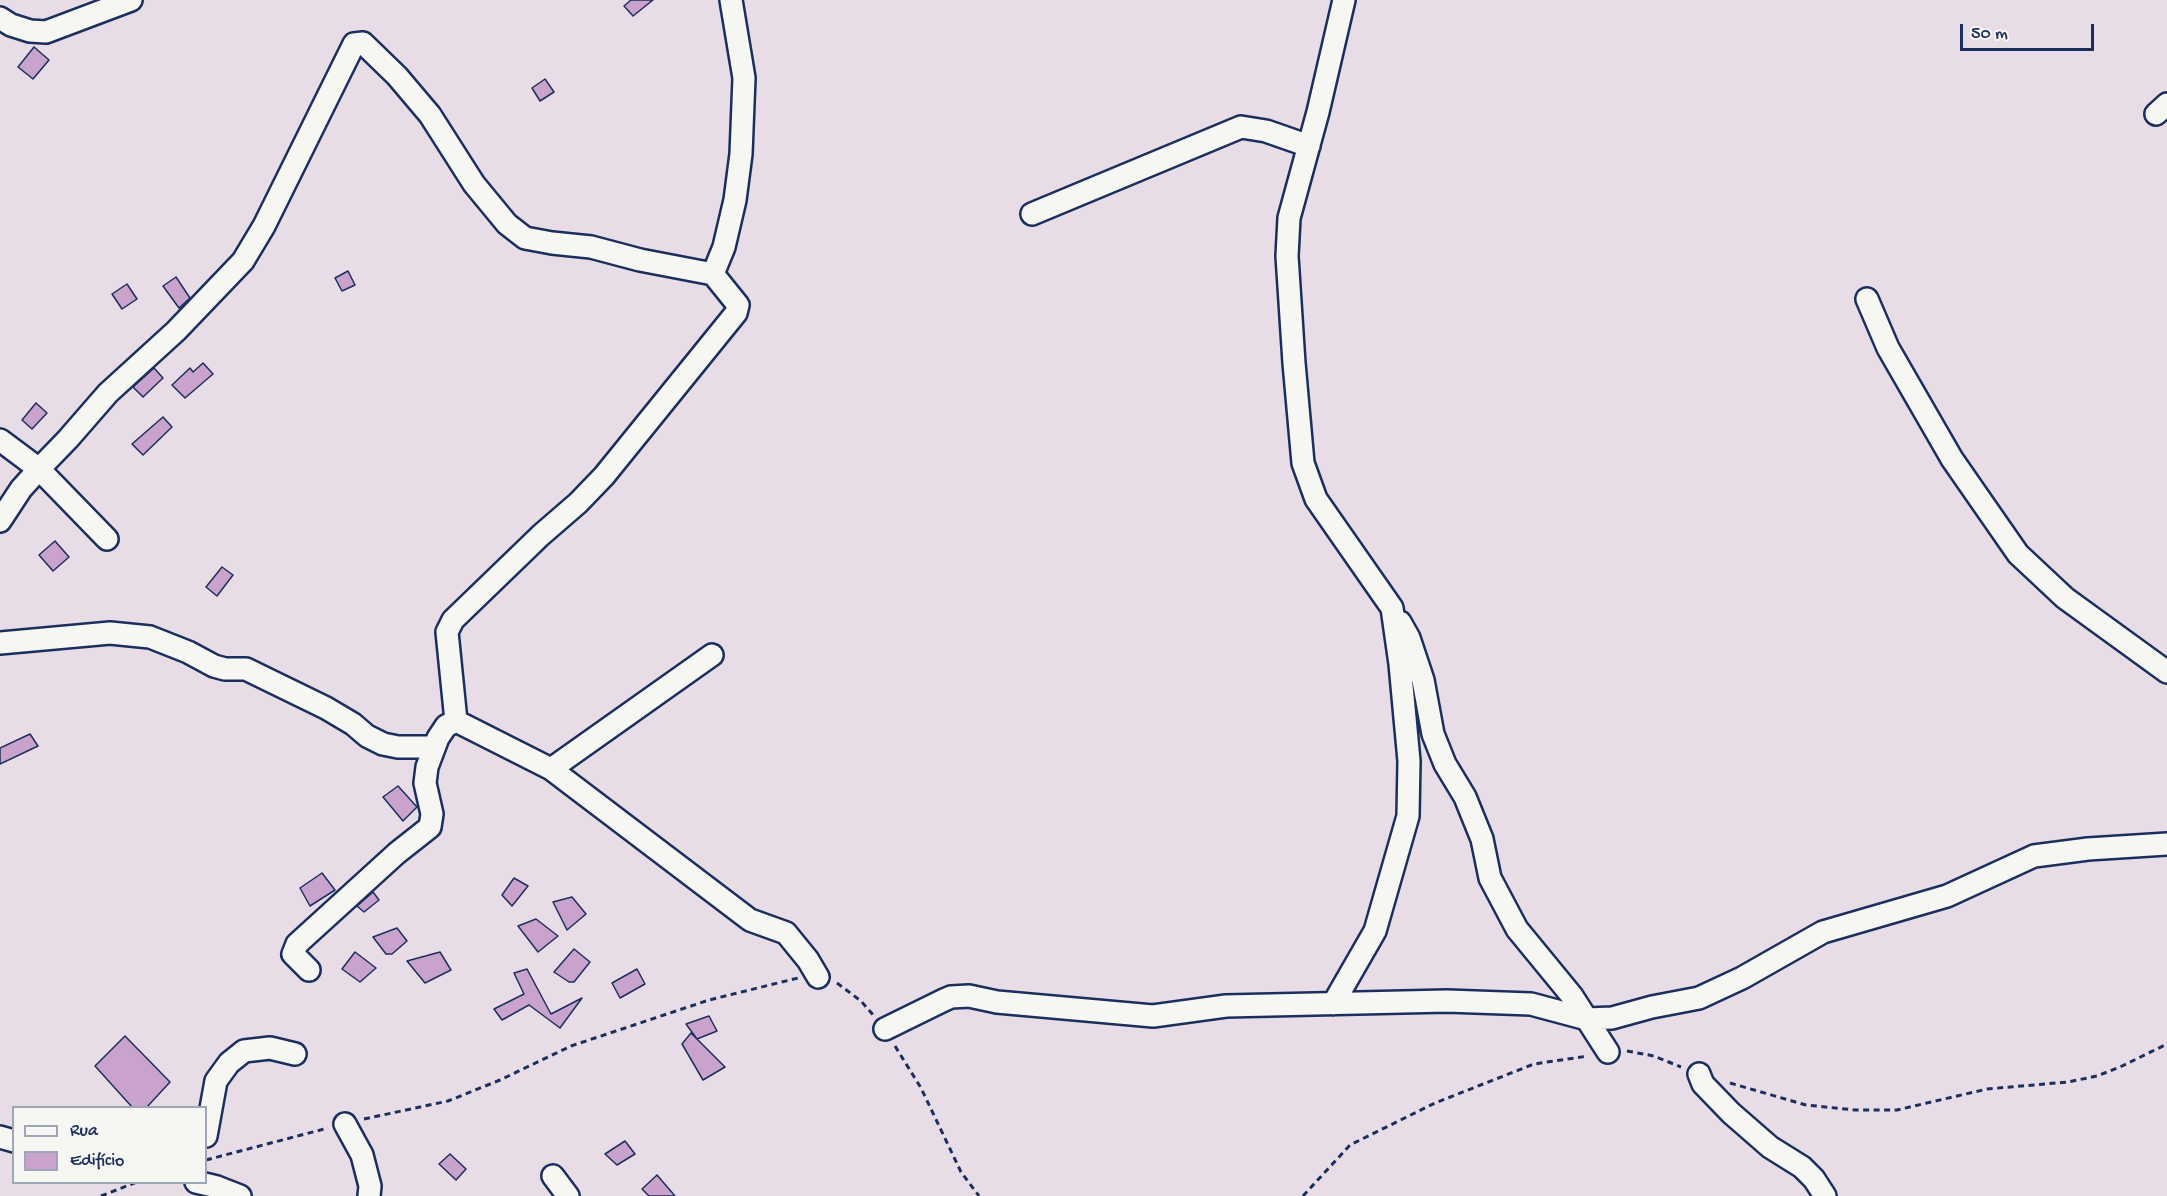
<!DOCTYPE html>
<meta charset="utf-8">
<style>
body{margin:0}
#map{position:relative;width:2167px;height:1196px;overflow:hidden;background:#e8dde6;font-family:"Gochi Hand",sans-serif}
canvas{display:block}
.legend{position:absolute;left:12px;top:1106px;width:195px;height:78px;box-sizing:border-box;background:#f6f6f2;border:2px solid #9ea6b7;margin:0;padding:8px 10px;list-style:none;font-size:18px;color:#1b2f5e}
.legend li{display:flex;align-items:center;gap:12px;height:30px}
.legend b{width:30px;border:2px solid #9ea6b7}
.scale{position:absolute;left:1960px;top:24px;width:134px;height:27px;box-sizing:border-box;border:3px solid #1b2f5e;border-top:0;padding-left:8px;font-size:18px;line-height:21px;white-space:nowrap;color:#1b2f5e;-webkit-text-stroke:4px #f6f6f2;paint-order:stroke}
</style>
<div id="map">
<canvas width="2167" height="1196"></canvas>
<ul class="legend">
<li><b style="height:8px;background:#f6f6f2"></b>Rua</li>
<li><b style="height:16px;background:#c9a3cb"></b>Edifício</li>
</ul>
<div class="scale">50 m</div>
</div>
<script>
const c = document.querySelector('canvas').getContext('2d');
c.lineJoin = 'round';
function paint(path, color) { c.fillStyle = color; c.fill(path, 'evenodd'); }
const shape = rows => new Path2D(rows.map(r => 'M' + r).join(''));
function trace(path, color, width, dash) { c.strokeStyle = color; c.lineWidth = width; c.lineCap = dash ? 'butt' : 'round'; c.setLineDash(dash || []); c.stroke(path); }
const building = shape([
 [631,0,653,0,633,16,624,6,631,0],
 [34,47,49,60,33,79,18,67,34,47],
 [545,79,554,92,540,101,532,88,545,79],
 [348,271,355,285,342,291,335,278,348,271],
 [176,277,190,298,179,308,163,286,176,277],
 [127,284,137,299,122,309,112,294,127,284],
 [203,363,213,374,185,398,172,385,190,368,193,372,203,363],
 [154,368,163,378,143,397,133,387,154,368],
 [36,403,47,413,32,429,22,420,36,403],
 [163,417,172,427,143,455,132,444,163,417],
 [55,541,69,557,53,571,39,555,55,541],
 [222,567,233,575,217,596,206,587,222,567],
 [30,734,38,746,0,764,0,748,30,734],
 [398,786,417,807,403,821,383,797,398,786],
 [322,873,335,890,310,906,300,888,322,873],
 [514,878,528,886,512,906,502,895,514,878],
 [373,892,379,900,364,912,357,906,373,892],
 [572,897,586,914,567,930,553,902,572,897],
 [536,919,558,936,538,952,518,926,536,919],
 [397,928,407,941,392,954,386,954,373,937,397,928],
 [574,949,590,962,574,982,569,982,554,972,574,949],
 [355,952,376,968,360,982,342,969,355,952],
 [440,952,451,970,425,983,407,961,440,952],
 [527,969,551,1014,582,998,560,1028,529,1005,502,1020,494,1009,524,994,514,973,527,969],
 [637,969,645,984,620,998,612,983,637,969],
 [709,1016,717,1031,697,1039,686,1024,709,1016],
 [691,1033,725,1067,703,1080,682,1044,691,1033],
 [125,1036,170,1082,147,1107,132,1107,95,1066,125,1036],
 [625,1141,635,1154,617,1165,605,1154,625,1141],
 [450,1154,466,1169,456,1180,439,1164,450,1154],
 [657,1175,675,1196,649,1196,642,1189,657,1175]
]);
paint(building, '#c9a3cb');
trace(building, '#1b2f5e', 1.5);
const street = shape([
 [0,18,11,25,30,31,46,32,131,0],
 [2156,114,2167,104],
 [1032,214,1241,127,1266,131,1309,146],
 [1867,299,1888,348,1952,459,2018,554,2065,598,2167,672],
 [0,440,39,469,21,489,0,521],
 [107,539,39,469,68,439,108,393,176,331,243,261,264,226,354,44,363,43,397,76,430,115,474,184,507,224,525,238,552,243,591,247,640,260,713,274,724,247,735,200,741,154,744,78,731,0],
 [1400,622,1409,638,1423,680,1433,734,1445,764,1465,797,1482,839,1490,878,1517,929,1572,996,1608,1052],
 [0,643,110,633,150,637,188,652,214,666,225,669,246,669,326,708,353,724,367,736,383,744,398,747,434,747],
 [456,721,447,632,453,620,541,535,578,503,604,476,736,313,738,305,713,274],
 [551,769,712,655],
 [309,970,293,954,297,944,397,853,430,827,432,814,425,783,427,767,438,738,446,726,456,721,551,769,750,920,786,933,808,960,818,977],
 [1333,1004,1375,931,1408,816,1409,761,1400,664,1392,608,1316,499,1303,463,1294,363,1287,256,1289,218,1318,112,1344,0],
 [885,1029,944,1000,951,997,969,996,997,1002,1153,1016,1226,1006,1447,1001,1531,1004,1587,1019,1612,1018,1652,1007,1699,998,1742,978,1823,932,1947,896,2034,856,2088,849,2167,844],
 [1699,1074,1703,1084,1731,1113,1770,1147,1802,1167,1814,1179,1825,1196],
 [345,1124,362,1155,370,1186,369,1196],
 [206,1136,216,1081,229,1063,244,1051,270,1048,295,1054],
 [0,1137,14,1141],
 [553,1176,568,1196],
 [196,1182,217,1187,240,1196]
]);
trace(street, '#1b2f5e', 26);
trace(shape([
 [837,983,861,1001,874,1016],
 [895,1046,921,1088,961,1172,979,1196],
 [1627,1051,1654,1056,1681,1067],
 [1730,1083,1806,1105,1855,1110,1897,1110,1987,1089,2068,1082,2097,1076,2120,1067,2167,1044],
 [364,1119,448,1101,500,1080,571,1046,709,1000,798,978],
 [206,1160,328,1128],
 [101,1196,137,1182],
 [1303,1196,1350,1145,1435,1103,1534,1064,1588,1056]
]), '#1b2f5e', 3, [6, 4.5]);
trace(street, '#f6f6f2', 21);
</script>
